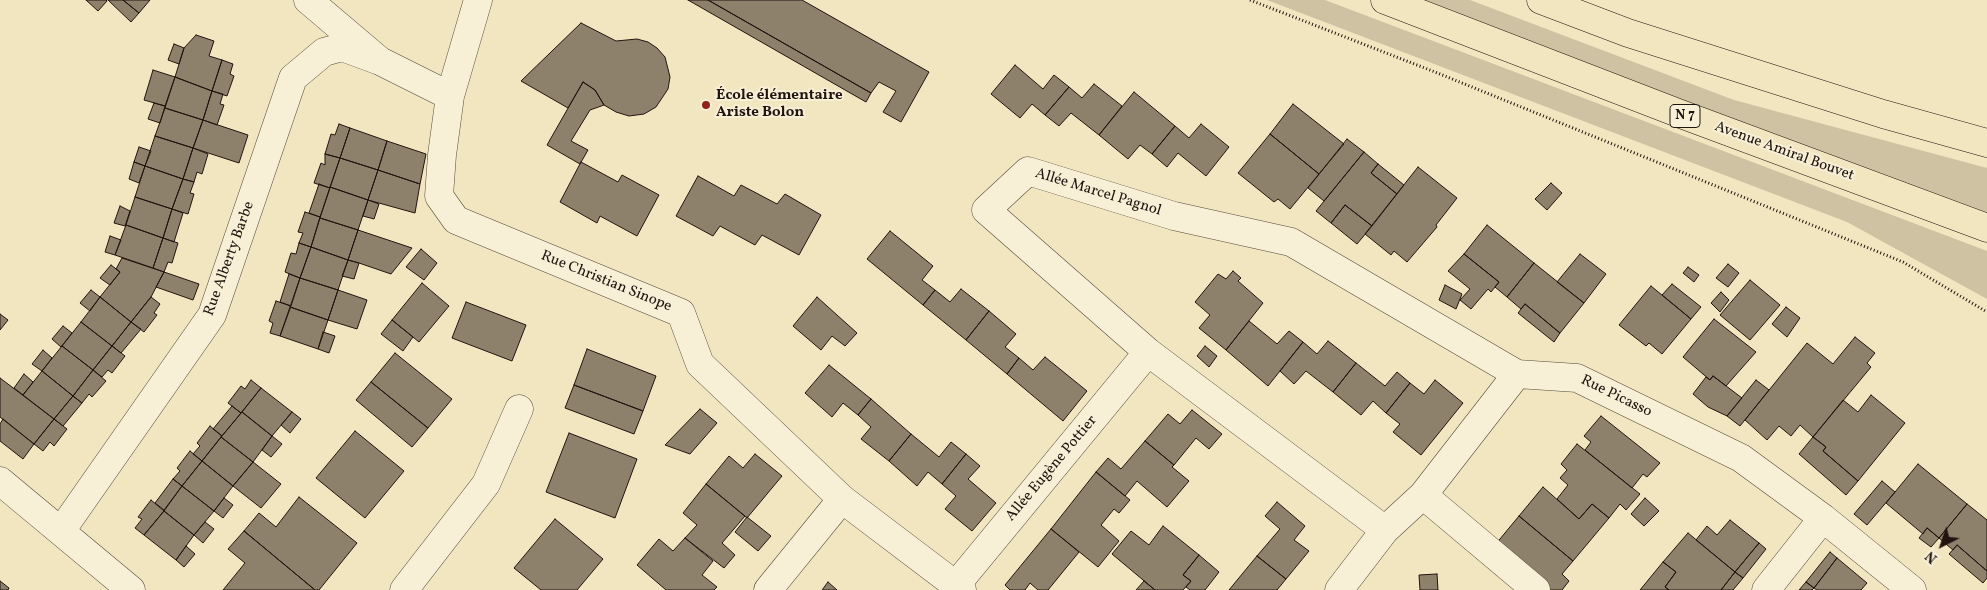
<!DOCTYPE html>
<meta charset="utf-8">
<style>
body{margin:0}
#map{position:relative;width:1987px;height:590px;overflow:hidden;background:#f2e6c0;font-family:Vollkorn,serif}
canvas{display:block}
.north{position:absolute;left:1917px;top:520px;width:50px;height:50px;-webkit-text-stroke:4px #f7efd6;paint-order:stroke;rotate:221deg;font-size:14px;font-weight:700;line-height:20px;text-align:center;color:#21140f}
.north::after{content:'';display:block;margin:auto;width:18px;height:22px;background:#21140f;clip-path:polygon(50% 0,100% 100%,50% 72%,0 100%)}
</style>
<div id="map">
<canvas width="1987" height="590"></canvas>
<div class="north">N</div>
</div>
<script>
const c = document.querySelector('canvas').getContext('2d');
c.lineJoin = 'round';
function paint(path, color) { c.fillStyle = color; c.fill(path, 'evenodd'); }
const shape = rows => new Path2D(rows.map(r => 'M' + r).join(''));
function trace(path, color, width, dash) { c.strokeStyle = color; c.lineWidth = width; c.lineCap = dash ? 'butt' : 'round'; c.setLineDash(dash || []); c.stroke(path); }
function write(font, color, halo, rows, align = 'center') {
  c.font = font + ' Vollkorn,serif'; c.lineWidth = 4; c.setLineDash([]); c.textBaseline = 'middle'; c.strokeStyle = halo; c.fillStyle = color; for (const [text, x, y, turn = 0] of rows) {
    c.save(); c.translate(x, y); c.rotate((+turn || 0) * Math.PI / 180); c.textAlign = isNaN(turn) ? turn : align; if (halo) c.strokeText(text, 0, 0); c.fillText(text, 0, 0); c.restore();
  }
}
paint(shape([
 [1267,0,1325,0,1987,251,1987,299,1847,222],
 [1414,0,1470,0,1734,100,1987,168,1987,216]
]), '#cec2a2');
const building = shape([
 [86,0,106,0,107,1,98,11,86,0],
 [108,0,123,0,139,13,131,22,108,0],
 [123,0,150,0,139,13,123,0],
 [688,0,708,0,871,93,866,102,688,0],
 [708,0,802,0,929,72,901,122,883,112,896,91,879,82,871,93,708,0],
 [581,23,616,41,637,39,648,42,657,48,665,57,670,77,668,89,656,107,644,114,629,116,616,112,604,105,595,90,583,82,568,108,521,81,581,23],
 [196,35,214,41,209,56,222,60,212,91,175,77,184,48,196,35],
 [174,44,184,48,179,64,168,60,174,44],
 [222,60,233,64,230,74,234,76,227,96,212,91,222,60],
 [1015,65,1043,89,1054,75,1069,87,1045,115,1032,104,1020,118,991,94,1015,65],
 [153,70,175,77,165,106,144,100,153,70],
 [175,77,212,91,203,120,165,108,175,77],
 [583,82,595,90,604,105,590,110,571,141,588,150,580,164,547,145,583,82],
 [1094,84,1122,106,1099,135,1071,113,1059,126,1045,115,1069,87,1082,98,1094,84],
 [212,91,223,94,220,104,224,105,217,125,203,120,212,91],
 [1134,92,1175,126,1152,154,1140,145,1128,159,1099,135,1134,92],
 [154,103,165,106,160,123,148,119,154,103],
 [1293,104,1344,144,1319,174,1270,134,1293,104],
 [165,108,203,120,193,148,155,136,165,108],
 [203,120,248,135,239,163,193,148,203,120],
 [339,124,350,128,340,158,325,154,331,134,335,135,339,124],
 [1201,124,1229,147,1206,176,1178,153,1167,167,1152,154,1175,126,1189,138,1201,124],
 [350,128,387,141,378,170,340,158,350,128],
 [1270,134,1319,174,1290,209,1278,199,1274,202,1238,173,1270,134],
 [155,136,193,148,183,179,145,166,155,136],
 [1347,139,1364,152,1324,201,1308,188,1347,139],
 [387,141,426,154,420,184,378,170,387,141],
 [139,147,151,151,145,166,134,162,139,147],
 [193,148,208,154,202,174,197,172,194,182,183,179,193,148],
 [1364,152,1378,164,1371,173,1397,194,1372,226,1345,205,1331,223,1316,211,1364,152],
 [325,154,340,158,330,188,314,183,321,163,325,165,325,154],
 [340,158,378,170,368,200,330,187,340,158],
 [134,162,145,166,139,183,129,179,134,162],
 [581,162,618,182,622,175,659,195,637,236,600,216,597,223,560,202,581,162],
 [1378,164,1404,185,1397,194,1371,173,1378,164],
 [145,166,183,179,172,209,135,197,145,166],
 [1418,167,1457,198,1436,225,1437,227,1407,262,1394,251,1391,255,1365,234,1418,167],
 [378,170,420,184,415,213,368,200,378,170],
 [698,176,734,196,741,185,777,204,785,194,821,215,799,255,762,235,755,245,720,226,713,236,676,216,698,176],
 [183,179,194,182,190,193,194,194,188,214,172,209,183,179],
 [1551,183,1562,193,1547,210,1535,199,1551,183],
 [319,184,330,188,320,217,309,213,319,184],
 [330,187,368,200,358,230,320,218,330,187],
 [135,197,172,209,163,238,126,225,135,197],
 [368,200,379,204,374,219,363,216,368,200],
 [1345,205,1372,226,1357,244,1331,223,1345,205],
 [120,206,130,211,125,226,114,223,120,206],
 [172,209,183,213,174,242,163,238,172,209],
 [305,212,320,217,311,247,299,243,303,233,298,232,305,212],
 [320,218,358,230,348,260,311,247,320,218],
 [126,225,163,238,153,268,115,255,126,225],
 [1487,225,1534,263,1507,297,1495,287,1499,282,1464,254,1487,225],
 [358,230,412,248,391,274,359,263,348,260,358,230],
 [890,231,933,266,922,280,935,290,923,305,867,259,890,231],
 [110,236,121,240,115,255,105,252,110,236],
 [163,238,178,243,172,263,168,262,164,272,153,268,163,238],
 [299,243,311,247,300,278,285,272,291,253,296,254,299,243],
 [311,247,348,260,338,290,300,278,311,247],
 [421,249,437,263,424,280,406,267,421,249],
 [1464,254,1499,282,1491,292,1488,289,1471,309,1460,300,1470,289,1448,271,1464,254],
 [1580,254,1606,274,1584,303,1557,282,1580,254],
 [122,258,164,272,151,297,131,322,100,297,120,272,116,269,122,258],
 [348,260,359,263,354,279,342,276,348,260],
 [1534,263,1584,303,1560,333,1525,304,1521,309,1507,297,1534,263],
 [1728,264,1739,273,1728,287,1716,278,1728,264],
 [111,265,120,272,110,285,100,278,111,265],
 [1688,267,1699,275,1694,282,1683,273,1688,267],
 [1233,271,1241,278,1238,281,1263,303,1226,350,1199,328,1210,315,1195,302,1218,274,1226,279,1233,271],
 [164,272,199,284,193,300,156,287,164,272],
 [289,274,300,278,291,306,280,302,289,274],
 [300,278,338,290,328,320,290,307,300,278],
 [1750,280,1780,305,1750,340,1720,315,1750,280],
 [422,283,449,306,419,342,392,320,422,283],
 [1672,284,1701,307,1691,319,1662,295,1672,284],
 [1445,285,1462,294,1456,309,1439,300,1445,285],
 [1651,286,1691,319,1662,354,1649,343,1646,346,1619,325,1651,286],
 [961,289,989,311,966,340,923,305,935,290,950,302,961,289],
 [91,290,100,297,90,311,80,303,91,290],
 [338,290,367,300,357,329,328,320,338,290],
 [1721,292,1729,300,1720,312,1711,303,1721,292],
 [100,297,131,322,112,346,81,322,100,297],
 [151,297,160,304,154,313,157,315,144,332,131,322,151,297],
 [817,297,857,333,845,346,832,336,821,350,793,326,817,297],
 [276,301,291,306,280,336,270,333,273,323,269,321,276,301],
 [466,302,526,325,512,361,452,338,466,302],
 [1525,304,1560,333,1554,342,1518,313,1525,304],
 [290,307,328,320,318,349,280,336,290,307],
 [1786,307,1800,318,1787,337,1772,324,1786,307],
 [989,311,1016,334,1005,347,1019,358,1007,374,966,340,989,311],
 [0,314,8,320,0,330,0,314],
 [1714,319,1756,352,1726,386,1713,376,1710,380,1683,357,1714,319],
 [392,320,413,337,403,351,381,334,392,320],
 [1249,321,1277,344,1289,331,1303,342,1268,386,1226,350,1249,321],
 [81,322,112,346,93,370,62,346,81,322],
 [131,322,141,329,121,353,112,346,131,322],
 [63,326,72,333,61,347,52,339,63,326],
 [323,332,335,336,329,353,318,349,323,332],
 [1855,337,1875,353,1867,363,1871,367,1813,437,1800,425,1791,436,1779,426,1767,440,1745,420,1807,343,1833,364,1855,337],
 [1328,341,1356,363,1333,392,1306,371,1294,384,1280,371,1303,342,1317,354,1328,341],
 [62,346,93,370,73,396,42,371,62,346],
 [112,346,125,356,112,373,108,370,102,377,93,370,112,346],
 [1205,346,1217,356,1209,367,1197,356,1205,346],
 [587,349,656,376,643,411,574,385,587,349],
 [43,350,52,358,42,371,32,364,43,350],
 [395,353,452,399,428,428,371,382,395,353],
 [1045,357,1087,391,1063,421,1007,374,1019,358,1033,370,1045,357],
 [1356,363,1385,386,1397,372,1410,383,1386,413,1373,401,1361,415,1333,392,1356,363],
 [829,365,871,399,858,415,843,403,832,417,805,393,829,365],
 [93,370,106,381,92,397,89,394,82,403,73,396,93,370],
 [42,371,73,396,54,419,23,395,42,371],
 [24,374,33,382,23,395,14,388,24,374],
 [1713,376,1742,398,1727,416,1708,407,1693,394,1706,377,1710,380,1713,376],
 [0,378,54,419,34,444,0,417,0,378],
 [251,380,261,388,241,413,228,403,241,386,245,389,251,380],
 [1435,380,1463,403,1421,455,1393,432,1400,424,1386,413,1410,383,1424,394,1435,380],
 [1756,380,1769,390,1740,426,1727,416,1756,380],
 [371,382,428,428,412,447,356,400,371,382],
 [574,385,643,411,634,434,565,408,574,385],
 [261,388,292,412,272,436,242,412,261,388],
 [1871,395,1905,423,1858,481,1823,451,1826,447,1813,437,1843,400,1858,412,1871,395],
 [73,396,82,403,63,426,54,419,73,396],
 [871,399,911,434,889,461,861,439,871,427,858,415,871,399],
 [232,406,241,413,222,436,213,429,232,406],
 [700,409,717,423,690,454,665,445,700,409],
 [1192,410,1222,434,1209,449,1196,438,1174,465,1145,441,1168,414,1180,424,1192,410],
 [242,412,272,436,253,462,221,437,242,412],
 [292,412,301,419,290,433,281,425,292,412],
 [1601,416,1660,463,1647,477,1643,474,1632,488,1585,450,1591,442,1584,436,1601,416],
 [3,419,34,444,23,459,0,441,0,424,3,419],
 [54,419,67,429,54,446,50,442,43,451,34,444,54,419],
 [210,426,222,436,202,461,193,454,200,446,197,443,210,426],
 [355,431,404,471,365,518,316,478,355,431],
 [569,433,637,459,615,518,546,492,569,433],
 [911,434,939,457,951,442,966,454,942,484,928,472,917,486,889,461,911,434],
 [272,436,282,444,271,457,262,450,272,436],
 [221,437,253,462,233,486,202,461,221,437],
 [1813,437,1826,447,1823,451,1858,481,1846,495,1799,454,1813,437],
 [1145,441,1174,465,1172,467,1189,481,1167,507,1137,481,1125,496,1096,472,1108,458,1121,469,1145,441],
 [1577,444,1640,494,1626,510,1620,504,1609,518,1592,504,1579,519,1557,499,1568,485,1560,478,1567,470,1561,464,1577,444],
 [190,451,202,461,182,486,173,479,180,471,177,468,190,451],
 [755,454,782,476,747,518,706,484,729,456,743,468,755,454],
 [966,454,980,466,968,479,996,503,972,531,945,509,956,496,942,484,966,454],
 [202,461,233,486,214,511,182,486,202,461],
 [253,462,281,484,261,508,233,486,253,462],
 [1918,464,1967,504,1939,538,1927,528,1923,534,1886,503,1918,464],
 [1096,472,1130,500,1119,513,1114,509,1101,525,1119,541,1098,567,1051,529,1096,472],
 [173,479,182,486,164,510,155,503,173,479],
 [1882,481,1895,492,1867,525,1854,514,1882,481],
 [706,484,745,516,722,543,735,555,724,568,685,538,697,525,683,513,706,484],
 [182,486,214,511,194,535,164,511,182,486],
 [1543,487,1579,519,1592,504,1609,518,1573,561,1519,516,1543,487],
 [299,497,357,543,319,590,315,590,244,531,259,513,276,527,299,497],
 [224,498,233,505,223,518,214,511,224,498],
 [1645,498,1659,511,1644,526,1631,514,1645,498],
 [151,500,164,511,144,535,135,528,142,519,138,517,151,500],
 [1277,502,1305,526,1294,540,1309,551,1286,579,1257,556,1280,529,1265,516,1277,502],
 [1967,504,1987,520,1987,571,1957,545,1953,550,1939,538,1967,504],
 [164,511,194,535,176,560,144,535,164,511],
 [1519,516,1573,561,1562,574,1569,581,1562,590,1550,590,1495,545,1519,516],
 [747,517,771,536,758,551,735,532,747,517],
 [555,519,603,559,577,590,541,590,514,568,555,519],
 [1730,520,1759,543,1735,572,1696,540,1707,526,1717,535,1730,520],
 [205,522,214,529,203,543,194,535,205,522],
 [1163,526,1199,555,1183,575,1191,581,1183,590,1155,590,1112,554,1131,531,1149,545,1163,526],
 [1927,528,1939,538,1931,547,1919,538,1927,528],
 [1051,529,1079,552,1048,590,1038,590,1030,583,1025,590,1010,590,1005,585,1051,529],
 [244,531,315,590,223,590,245,563,228,549,244,531],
 [1688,533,1735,572,1721,590,1669,590,1665,587,1676,572,1663,562,1688,533],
 [685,538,713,561,702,575,717,587,714,590,666,590,637,565,659,539,673,551,685,538],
 [1759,543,1766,549,1743,578,1735,572,1759,543],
 [1957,545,1987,571,1987,578,1983,583,1949,554,1957,545],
 [186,546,195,554,184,567,176,560,186,546],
 [1830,552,1837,558,1814,588,1806,582,1830,552],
 [1199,555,1219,572,1205,590,1190,590,1186,587,1191,581,1183,575,1199,555],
 [1257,556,1286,579,1277,590,1229,590,1257,556],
 [1837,558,1867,583,1861,590,1817,590,1814,588,1837,558],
 [1663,562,1676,572,1665,587,1669,590,1640,590,1663,562],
 [1735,572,1743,578,1733,590,1721,590,1735,572],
 [1437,574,1438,590,1420,590,1419,575,1437,574],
 [0,581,9,588,8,590,0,590,0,581],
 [1144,581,1155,590,1136,590,1144,581],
 [828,582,837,590,822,590,828,582],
 [1806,582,1814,588,1812,590,1799,590,1806,582]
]);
paint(building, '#8e816b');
trace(building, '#21140f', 1);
const minor = shape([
 [308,0,380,61,450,96],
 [478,0,450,96,442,155,439,196,456,220,681,313,700,364,842,499,962,590],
 [0,481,131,590],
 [1423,495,1536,590],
 [1385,530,1148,352,986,210,1028,171,1174,216,1291,242,1517,374,1577,378,1741,458,1823,518,1912,590],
 [61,531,212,315,293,78,324,52,342,47,380,61],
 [956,585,1148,352],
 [404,590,486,484,519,409],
 [768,590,842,499],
 [1339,590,1385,530,1423,495,1517,374],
 [1766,590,1823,518]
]);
const major = shape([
 [1385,0,1678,113,1987,228],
 [1541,0,1628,33,1883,114,1987,143]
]);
trace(minor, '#55483b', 29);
trace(major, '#21140f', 29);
trace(shape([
 [1250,0,1435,72,1903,262,1987,312]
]), '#21140f', 3, [1, 2.5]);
trace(minor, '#f7efd6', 28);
trace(major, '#f2e6c0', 28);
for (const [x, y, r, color] of [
 [706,105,5,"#8f2418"]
]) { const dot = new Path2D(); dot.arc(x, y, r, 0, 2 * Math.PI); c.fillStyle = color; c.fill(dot); trace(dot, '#f7efd6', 2); }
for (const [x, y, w] of [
 [1685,116,30]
]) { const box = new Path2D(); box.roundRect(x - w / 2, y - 11.5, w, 23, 4); c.fillStyle = '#f7efd6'; c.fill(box); trace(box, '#21140f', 1); }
write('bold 14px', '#21140f', null, [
 ["N 7",1685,116]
]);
write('bold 15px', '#21140f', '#f7efd6', [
 ["École élémentaire",716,96],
 ["Ariste Bolon",716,113]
], 'left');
write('15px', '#21140f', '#f7efd6', [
 ["Avenue Amiral Bouvet",1784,152,20],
 ["Allée Marcel Pagnol",1098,193,17],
 ["Rue Alberty Barbe",230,259,-70],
 ["Rue Christian Sinope",606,282,22],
 ["Rue Picasso",1616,397,26],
 ["Allée Eugène Pottier",1052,469,-50]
]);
</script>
